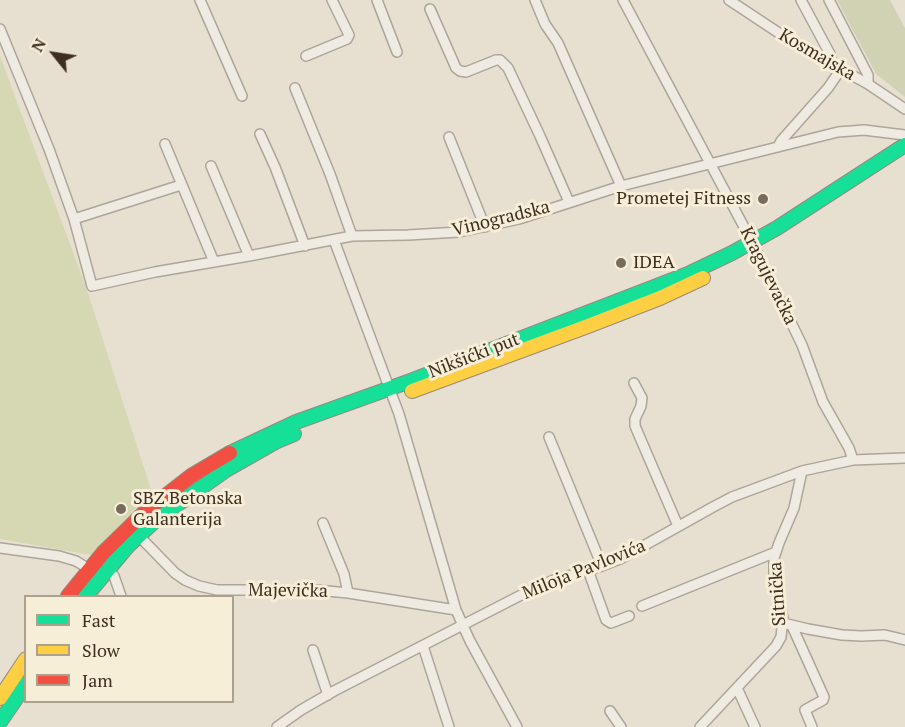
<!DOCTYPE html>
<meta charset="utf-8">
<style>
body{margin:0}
#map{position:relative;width:905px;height:727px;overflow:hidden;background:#e7e0d1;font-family:"PT Serif",serif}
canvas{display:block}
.legend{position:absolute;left:24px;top:595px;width:210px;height:108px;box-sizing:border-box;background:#f7eed8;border:2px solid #ada18e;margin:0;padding:8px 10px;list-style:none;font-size:18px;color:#3d2e20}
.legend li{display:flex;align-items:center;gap:12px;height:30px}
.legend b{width:30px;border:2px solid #ada18e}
.north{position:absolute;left:24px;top:24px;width:60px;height:60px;-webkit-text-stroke:4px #f7eed8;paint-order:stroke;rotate:300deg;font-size:16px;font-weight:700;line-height:24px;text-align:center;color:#3d2e20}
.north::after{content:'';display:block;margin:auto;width:21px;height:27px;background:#3d2e20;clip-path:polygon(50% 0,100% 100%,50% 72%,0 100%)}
</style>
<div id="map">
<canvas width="905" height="727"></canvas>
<ul class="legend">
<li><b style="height:8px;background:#16e098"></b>Fast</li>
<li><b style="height:8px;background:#ffcf43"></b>Slow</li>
<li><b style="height:8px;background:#f24e42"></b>Jam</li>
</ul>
<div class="north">N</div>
</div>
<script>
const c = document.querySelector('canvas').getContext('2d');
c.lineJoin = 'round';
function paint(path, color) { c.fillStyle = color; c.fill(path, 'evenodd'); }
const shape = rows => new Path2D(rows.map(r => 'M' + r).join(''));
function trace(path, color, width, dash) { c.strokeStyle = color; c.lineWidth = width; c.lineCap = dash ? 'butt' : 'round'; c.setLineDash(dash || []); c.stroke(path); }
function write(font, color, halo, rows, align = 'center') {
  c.font = font + ' "PT Serif",serif'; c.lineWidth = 6; c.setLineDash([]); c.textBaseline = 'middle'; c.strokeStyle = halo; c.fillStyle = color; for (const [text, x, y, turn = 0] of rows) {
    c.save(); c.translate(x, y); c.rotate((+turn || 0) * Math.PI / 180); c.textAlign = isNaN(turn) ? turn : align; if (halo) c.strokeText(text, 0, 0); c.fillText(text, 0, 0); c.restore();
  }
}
paint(shape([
 [0,56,86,287,155,502,102,557,0,539]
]), '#d6d7b3');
paint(shape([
 [837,0,890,0,905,28,905,97,876,74]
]), '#d1d1b3');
const street = shape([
 [200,0,242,96],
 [377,0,397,52],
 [535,0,545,24,558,43,621,186],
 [623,0,752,242,802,345,823,402,849,448,853,460],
 [729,0,797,45,868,84,905,109],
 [801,0,830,54,832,64],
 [829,0,868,75,868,84],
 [430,9,456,68,460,71,466,72,496,60,500,60,508,68,540,136,569,202],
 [0,29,49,149,74,219,92,286,155,272,249,256,352,236,408,235,459,232,519,219,621,186,838,132,864,130,905,135],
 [306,56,347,39,349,35,332,0],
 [295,88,330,174,352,236],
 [260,134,275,167,305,246],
 [449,137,485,227],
 [165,144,214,262],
 [778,147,781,141,828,88,841,69],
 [211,166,249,256],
 [74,219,181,185],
 [334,240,399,414,456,610,470,641,517,727],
 [634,383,642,398,641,406,635,419,635,426,678,526],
 [549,437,602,566],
 [323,523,344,574,348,593],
 [139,536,175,573,185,580,199,586,217,590,317,590,348,593,456,610],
 [0,548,59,556,76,561,89,569],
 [108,570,114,576,121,596],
 [588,570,606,620,611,623,629,616],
 [642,606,776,552],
 [783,623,808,629,842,635,861,636,885,635,905,640],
 [792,626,824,697,823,700,805,710,812,727],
 [423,646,449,727],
 [313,650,328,695],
 [737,688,755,727],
 [610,711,621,727],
 [277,727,301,710,334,691,529,591,554,580,602,566,620,559,713,507,732,497,802,471,853,460,905,458],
 [700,727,776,646,781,637,783,618,774,580,774,558,779,543,794,508,802,471]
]);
const fast = shape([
 [230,453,296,422,413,380,688,274,732,253,777,228,905,145],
 [86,596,127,547,157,519,226,470,277,441,294,434],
 [0,722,26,684]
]);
const slow = shape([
 [412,391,588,326,660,298,703,278],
 [0,698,26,659]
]);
const jam = shape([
 [68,596,103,553,146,511,191,476,230,453]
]);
trace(street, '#ada599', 12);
trace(fast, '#928b80', 16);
trace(slow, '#928b80', 16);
trace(jam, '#928b80', 16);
trace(street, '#efebe3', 9);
trace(fast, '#16e098', 14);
trace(slow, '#ffcf43', 14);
trace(jam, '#f24e42', 14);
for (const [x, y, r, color] of [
 [763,199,6,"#786c5e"],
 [621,263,6,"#786c5e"],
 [121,509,6,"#786c5e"]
]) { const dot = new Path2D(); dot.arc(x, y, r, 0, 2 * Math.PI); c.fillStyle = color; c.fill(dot); trace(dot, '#f7eed8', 2); }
write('18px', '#3d2e20', '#f7eed8', [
 ["Kosmajska",817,55,30],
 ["Vinogradska",501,219,-14],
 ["Kragujevačka",768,276,64],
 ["Nikšićki put",474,356,-21],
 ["Miloja Pavlovića",584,570,-22],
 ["Majevička",288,591,1],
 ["Sitnička",778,594,-94]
]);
write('18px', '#3d2e20', '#f7eed8', [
 ["Prometej Fitness",751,199,"right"],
 ["IDEA",633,263],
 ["SBZ Betonska",133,499],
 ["Galanterija",133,520]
], 'left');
</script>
